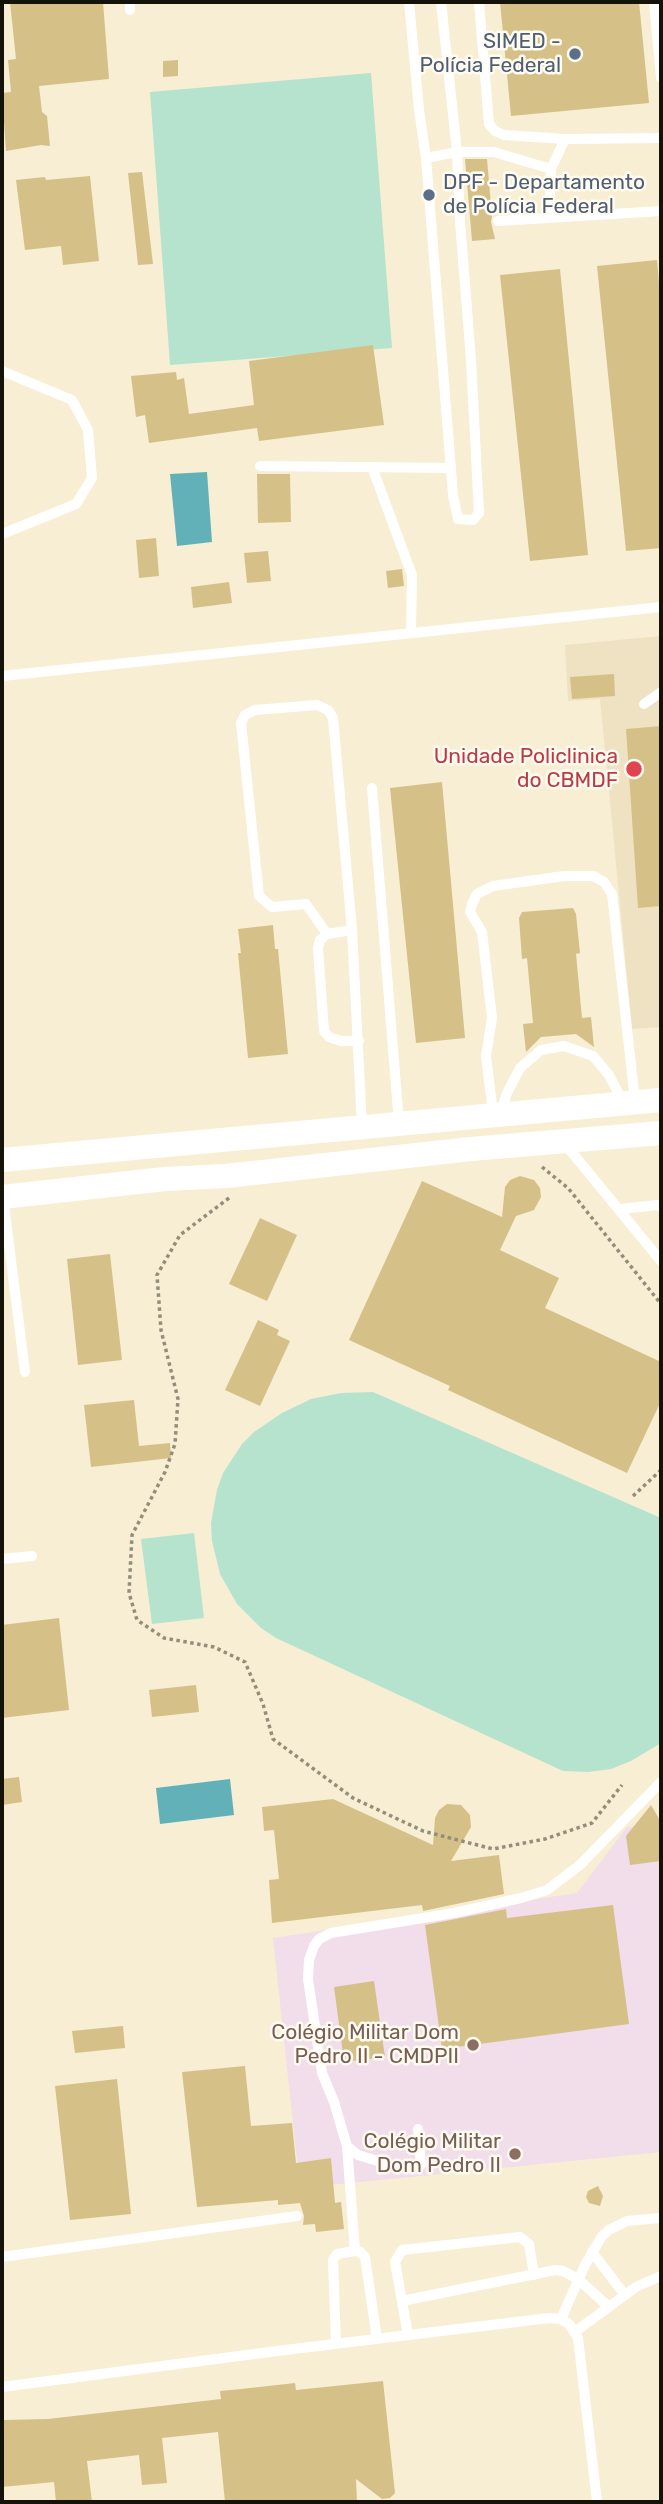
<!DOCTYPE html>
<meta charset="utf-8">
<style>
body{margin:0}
#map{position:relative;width:663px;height:2504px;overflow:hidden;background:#f7eed4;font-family:Rubik,sans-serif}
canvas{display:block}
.frame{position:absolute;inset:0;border:4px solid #151209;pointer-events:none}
</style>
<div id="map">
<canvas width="663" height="2504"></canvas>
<div class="frame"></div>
</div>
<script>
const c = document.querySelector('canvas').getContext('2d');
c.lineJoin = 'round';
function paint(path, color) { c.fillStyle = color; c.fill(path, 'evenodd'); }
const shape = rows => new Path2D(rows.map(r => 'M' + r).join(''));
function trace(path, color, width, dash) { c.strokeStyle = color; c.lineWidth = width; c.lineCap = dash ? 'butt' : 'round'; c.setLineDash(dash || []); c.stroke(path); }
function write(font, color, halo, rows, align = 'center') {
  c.font = font + ' Rubik,sans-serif'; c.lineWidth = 5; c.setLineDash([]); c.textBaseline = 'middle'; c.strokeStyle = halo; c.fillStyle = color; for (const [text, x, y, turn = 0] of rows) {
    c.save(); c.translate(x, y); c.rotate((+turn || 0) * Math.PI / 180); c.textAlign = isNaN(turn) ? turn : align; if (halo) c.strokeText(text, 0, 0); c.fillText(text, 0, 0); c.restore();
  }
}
paint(shape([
 [661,636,661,1027,632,1029,600,699,568,701,565,645]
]), '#eee2c2');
paint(shape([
 [661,1826,661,2152,300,2188,273,1938,577,1893,627,1827]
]), '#f2ddeb');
paint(shape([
 [371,73,392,348,170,365,150,92],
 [373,1392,661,1518,661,1743,631,1761,611,1769,588,1772,563,1771,276,1638,261,1628,237,1604,220,1574,212,1541,211,1523,217,1490,223,1473,242,1444,254,1432,282,1413,311,1399,341,1393],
 [194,1533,204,1618,152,1624,141,1539]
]), '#b6e3cd');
paint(shape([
 [207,472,212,542,177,546,170,474],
 [230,1779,234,1815,160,1824,156,1788]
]), '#62b1b9');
paint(shape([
 [10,2,103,2,109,79,39,86,42,112,47,116,50,146,41,145,6,151,2,93,11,92,8,60,16,59],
 [500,2,639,2,649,103,511,116],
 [178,60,178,76,163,77,163,61],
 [465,159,487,159,492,216,491,222,495,239,472,241],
 [142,172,153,264,138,265,128,173],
 [90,176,99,261,63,265,61,246,25,250,16,180,45,177,46,180],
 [657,260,661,305,661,548,626,551,597,266],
 [560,269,588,555,530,561,500,275],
 [373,345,384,425,259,441,257,428,149,443,145,415,136,417,131,376,176,372,177,380,184,378,189,414,211,411,254,405,249,361],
 [257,474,290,474,291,522,258,523],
 [156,538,159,576,139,578,136,540],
 [268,551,271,581,247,583,244,553],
 [402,569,404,586,388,588,386,571],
 [229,582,232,603,193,608,191,587],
 [614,674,615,696,572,699,570,677],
 [661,726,661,906,638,908,626,729],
 [442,782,465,1038,416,1043,390,788],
 [573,908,576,914,580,953,576,954,582,1018,591,1017,594,1047,576,1034,541,1037,526,1052,523,1024,533,1023,527,958,522,959,519,918,522,912],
 [273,925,275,949,278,949,288,1054,248,1058,238,953,241,953,238,929],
 [520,1176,534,1180,540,1188,541,1197,534,1210,516,1216,500,1250,559,1278,545,1308,661,1362,661,1401,627,1473,448,1390,450,1386,349,1340,422,1181,502,1217,505,1187,510,1180],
 [260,1218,297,1235,267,1301,229,1284],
 [110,1254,122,1360,78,1365,67,1259],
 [258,1320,279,1330,277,1335,290,1341,260,1406,225,1390],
 [134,1400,139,1446,170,1443,171,1458,91,1467,84,1405],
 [59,1618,69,1710,2,1718,2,1625],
 [196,1685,199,1712,152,1717,149,1690],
 [19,1777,22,1802,2,1805,2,1779],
 [333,1799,433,1845,435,1818,439,1810,447,1804,461,1805,470,1815,471,1827,451,1861,499,1855,504,1894,423,1911,422,1905,272,1923,269,1880,279,1879,274,1830,264,1831,262,1807],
 [651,1805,661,1822,661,1861,630,1865,626,1836],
 [613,1905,629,2024,442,2049,425,1925,506,1909,507,1918],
 [374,1981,385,2057,344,2062,334,1987],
 [123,2026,125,2048,75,2053,72,2031],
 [245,2066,251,2126,292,2123,296,2163,331,2158,335,2203,341,2202,344,2229,316,2232,315,2224,303,2225,304,2216,300,2203,278,2205,278,2200,197,2207,182,2072],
 [117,2079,131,2214,70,2220,55,2086],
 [598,2186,603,2196,600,2206,589,2203,586,2197,588,2191],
 [383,2381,395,2493,390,2498,382,2499,356,2479,357,2502,225,2502,218,2432,162,2438,167,2483,142,2485,139,2455,87,2461,92,2502,56,2502,54,2482,2,2487,2,2423,4,2423,4,2420,48,2419,221,2399,220,2391,241,2389,295,2383,296,2390]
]), '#d5c187');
trace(shape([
 [542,1167,568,1188,661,1304],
 [229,1198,180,1235,157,1275,161,1330,178,1399,175,1444,165,1472,132,1535,129,1593,137,1620,164,1638,214,1647,245,1662,263,1704,273,1739,353,1798,423,1831,493,1849,545,1839,592,1823,622,1785],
 [633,1496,661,1470]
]), '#938d7a', 3.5, [3.5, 3.5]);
trace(shape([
 [130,2,130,10],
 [409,2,419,110,426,158,453,495,458,519,473,520,479,513,471,360,460,221,457,152,441,2],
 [479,2,489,124,495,131,504,135,565,139],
 [654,2,661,78],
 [426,158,457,152,494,152,551,169],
 [549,216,551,169,565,139,661,138],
 [498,221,661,211],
 [2,371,72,400,88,430,92,478,76,504,2,534],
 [260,466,451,468],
 [372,467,412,575,411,633],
 [2,676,661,607],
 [644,704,661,692],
 [372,788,399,1123],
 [352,930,327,934,320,940,318,948,324,1031,329,1037,341,1041,359,1041],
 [327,934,306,904,272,907,259,896,241,723,245,715,255,710,317,705,328,710,333,718,352,930,362,1126],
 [493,1113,486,1056,492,1018,482,932,470,912,472,904,477,894,493,886,564,876,593,876,604,882,612,894,635,1101],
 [500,1114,507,1093,520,1068,541,1050,564,1046,593,1056,609,1075,623,1102],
 [565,1144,661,1261],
 [3,1197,25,1372],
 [621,1209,658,1205,661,1207],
 [2,1559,32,1556],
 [418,2129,421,2165,391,2165,358,2155,347,2146,334,2102,322,2073,308,1979,309,1960,314,1946,319,1939,331,1933,454,1913,521,1898,547,1890,580,1865,661,1782],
 [347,2146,355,2251],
 [592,2252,625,2295],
 [2,2257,297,2216],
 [402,2301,555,2270,563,2271,578,2279,609,2307],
 [561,2319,585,2265,602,2236,609,2230,627,2221,661,2218],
 [576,2331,636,2287,661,2276],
 [408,2335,395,2262,402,2250,520,2237,529,2244,534,2275],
 [336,2344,333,2260,337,2254,355,2251,360,2252,365,2257,377,2339],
 [2,2387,277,2351,549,2318,561,2319,569,2324,578,2338,597,2502]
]), '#fff', 10);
trace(shape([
 [2,1160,661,1100],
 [2,1197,165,1179,226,1176,471,1149,661,1133]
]), '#fff', 24);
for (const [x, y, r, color] of [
 [575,54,7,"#5c6f8a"],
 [429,195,7,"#5c6f8a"],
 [634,769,9,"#e0444e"],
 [473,2045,7,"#8d6e63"],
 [515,2154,7,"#8d6e63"]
]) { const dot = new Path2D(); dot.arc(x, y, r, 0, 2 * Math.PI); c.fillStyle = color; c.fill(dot); trace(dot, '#fffbf1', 2.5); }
write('21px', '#4e5e75', '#fffbf1', [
 ["SIMED -",561,42],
 ["Polícia Federal",561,66],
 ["DPF - Departamento",443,183,"left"],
 ["de Polícia Federal",443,207,"left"]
], 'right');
write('21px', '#be3a42', '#fffbf1', [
 ["Unidade Policlinica",618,757],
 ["do CBMDF",618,781]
], 'right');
write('21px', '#785e54', '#fffbf1', [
 ["Colégio Militar Dom",459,2033],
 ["Pedro II - CMDPII",459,2057],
 ["Colégio Militar",501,2142],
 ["Dom Pedro II",501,2166]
], 'right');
</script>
